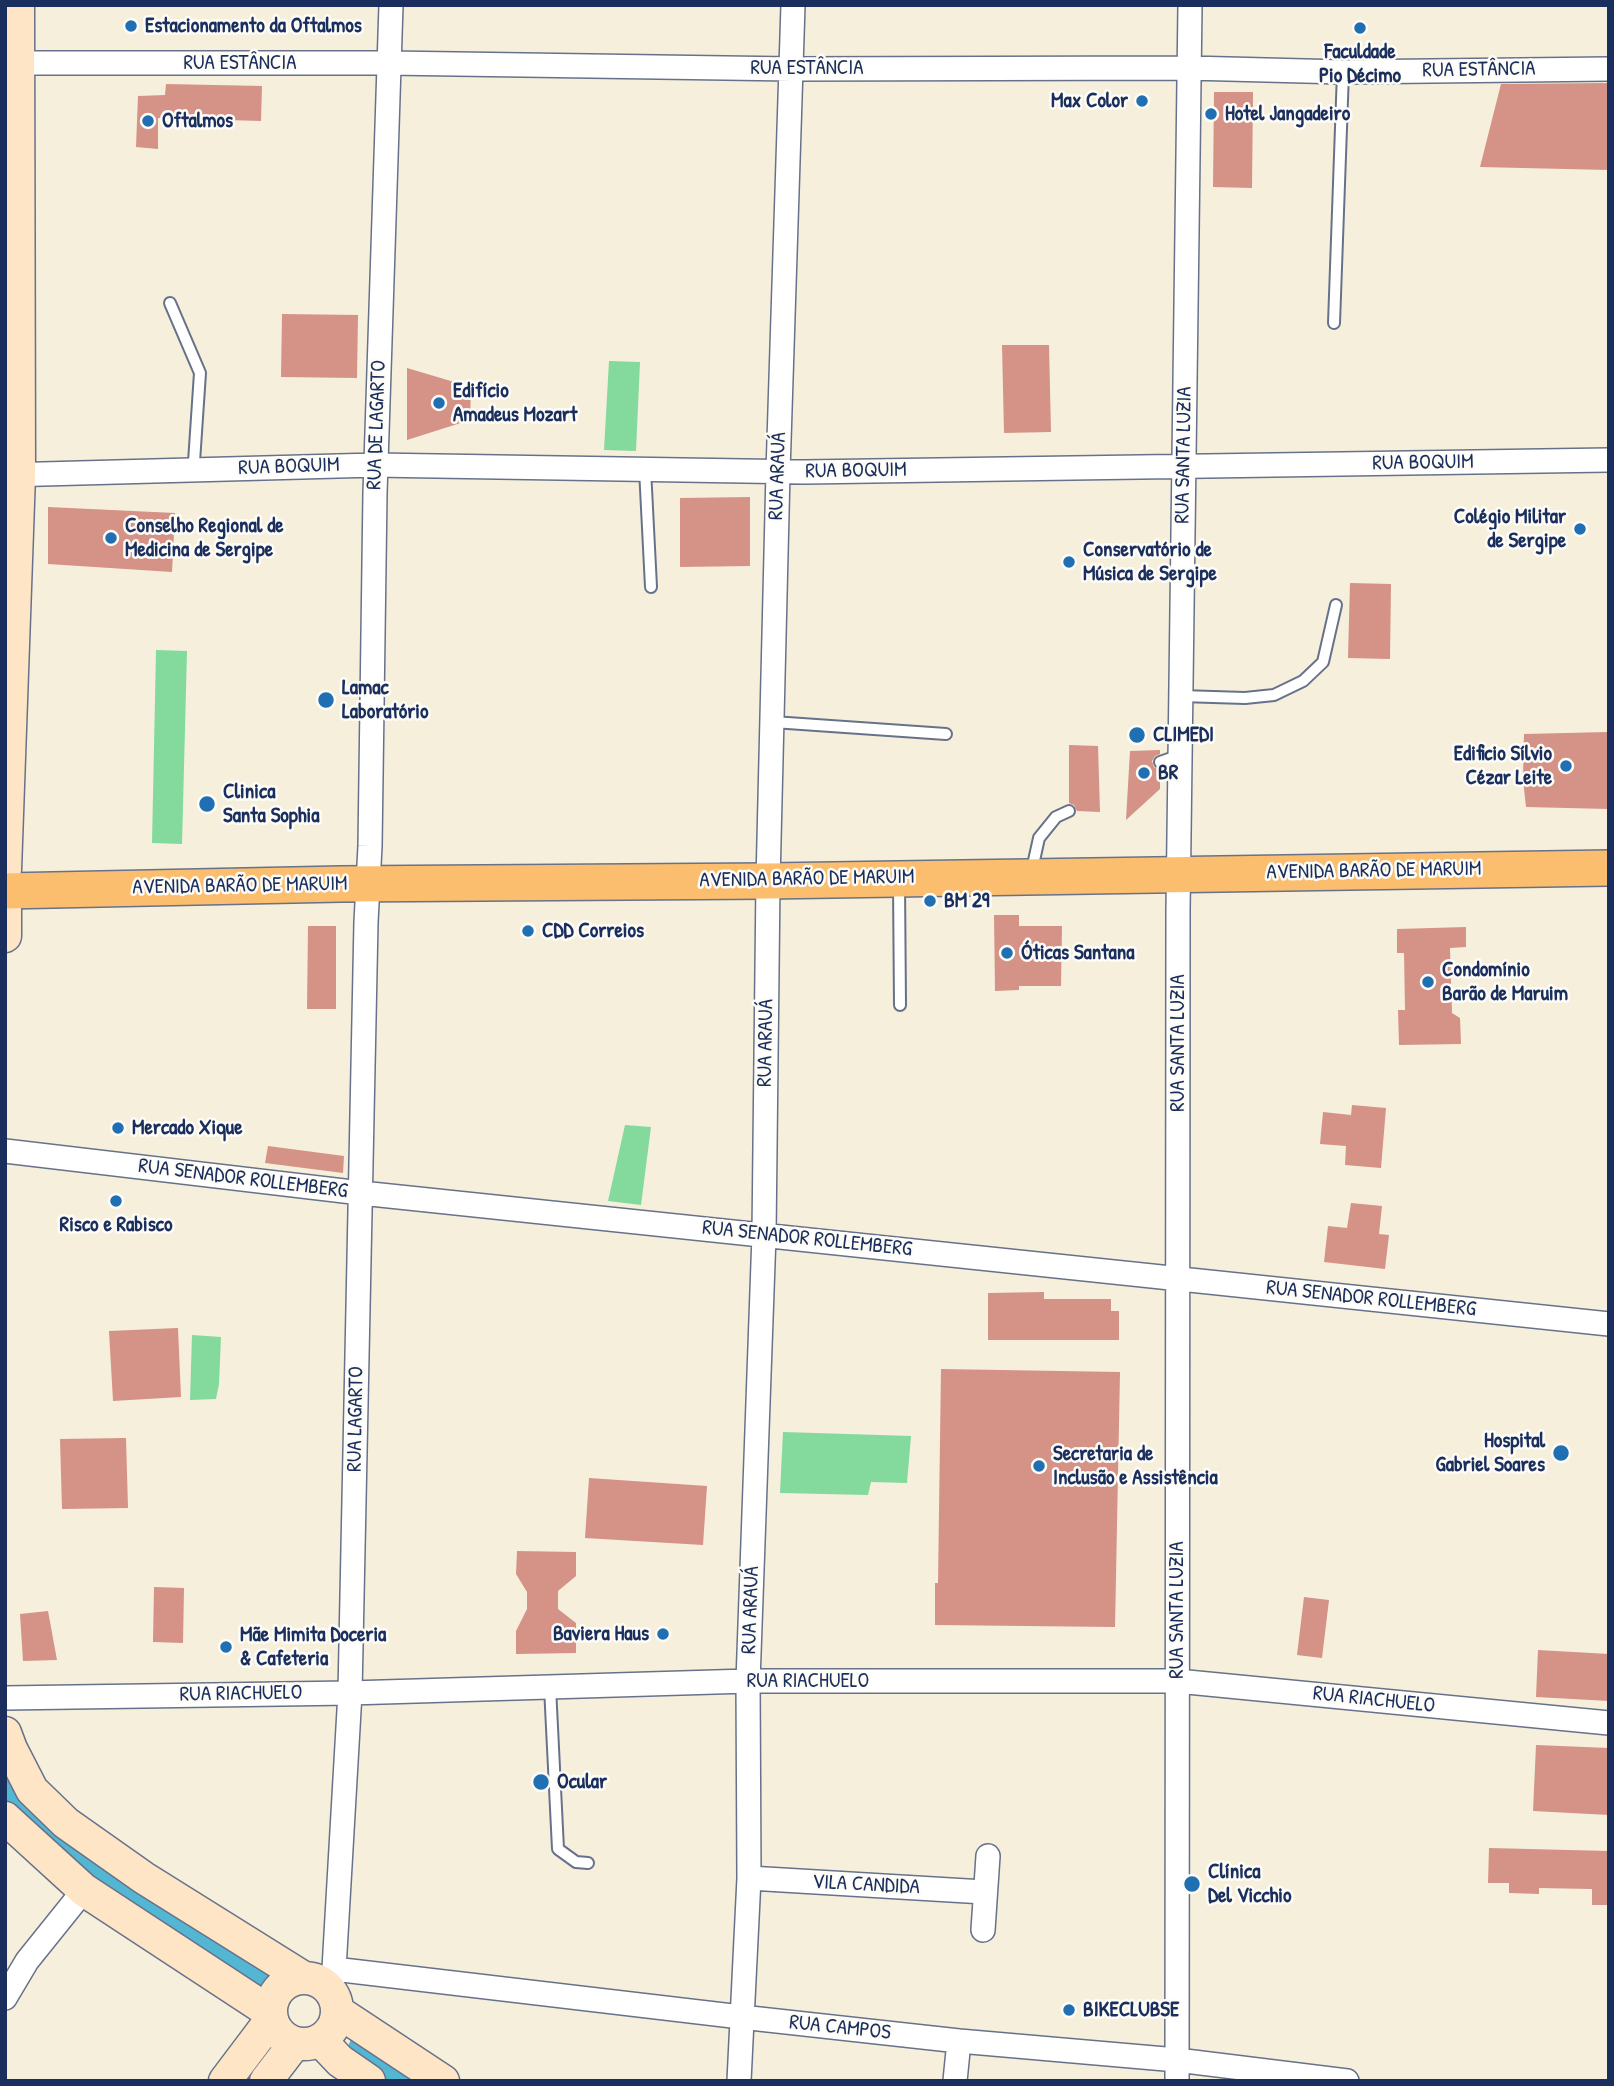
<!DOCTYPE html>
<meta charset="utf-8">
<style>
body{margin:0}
#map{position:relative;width:1614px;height:2086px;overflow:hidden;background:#f5efdc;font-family:"Patrick Hand",sans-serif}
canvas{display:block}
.frame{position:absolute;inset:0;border:7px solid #1b2f5e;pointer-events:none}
</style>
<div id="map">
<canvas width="1614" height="2086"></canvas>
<div class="frame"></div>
</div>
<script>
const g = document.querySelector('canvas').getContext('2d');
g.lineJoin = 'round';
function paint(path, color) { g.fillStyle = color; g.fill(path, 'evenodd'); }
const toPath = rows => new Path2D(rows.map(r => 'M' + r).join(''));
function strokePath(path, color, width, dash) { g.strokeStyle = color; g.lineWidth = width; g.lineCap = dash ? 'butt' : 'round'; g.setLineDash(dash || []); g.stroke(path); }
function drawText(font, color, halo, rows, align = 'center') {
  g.font = font + ' "Patrick Hand",sans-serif'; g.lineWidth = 5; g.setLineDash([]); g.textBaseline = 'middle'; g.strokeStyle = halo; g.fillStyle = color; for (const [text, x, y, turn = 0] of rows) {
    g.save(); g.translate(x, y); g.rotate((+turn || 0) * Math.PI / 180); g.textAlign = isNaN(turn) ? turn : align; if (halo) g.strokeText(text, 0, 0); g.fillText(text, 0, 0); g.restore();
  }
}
paint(toPath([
 [609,361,640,362,636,451,604,450],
 [156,650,187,651,182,844,152,843],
 [625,1125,651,1127,641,1205,608,1201],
 [192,1335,221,1337,219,1384,216,1399,190,1400],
 [783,1432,911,1436,907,1483,871,1482,868,1495,780,1493]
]), '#84d99d');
strokePath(toPath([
 [5,1790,28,1815,102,1879,259,1980],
 [360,2047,407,2081]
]), '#53b6d2', 23);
paint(toPath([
 [1609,83,1609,170,1480,167,1501,84],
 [166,84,262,86,261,121,158,118,158,149,136,147,138,96,165,95],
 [1214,92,1253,92,1252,188,1213,187],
 [282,314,358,315,357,378,281,377],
 [1002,345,1049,345,1051,432,1004,433],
 [407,368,471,387,470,420,407,440],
 [750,497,750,566,680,567,680,498],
 [48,507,175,513,172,572,48,564],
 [1350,583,1391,584,1390,659,1348,658],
 [1608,732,1609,809,1526,807,1523,780,1524,734],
 [1069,745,1098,746,1100,812,1077,811,1074,805,1069,803],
 [1160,750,1160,754,1155,756,1152,761,1154,767,1160,770,1160,789,1126,820,1130,751],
 [994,915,1019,915,1019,926,1062,926,1061,986,1019,986,1019,990,995,991],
 [308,926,336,926,336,1009,307,1009],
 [1466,927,1466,947,1450,948,1452,1013,1460,1018,1461,1044,1399,1045,1398,1010,1405,1010,1404,953,1397,953,1397,929],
 [1352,1105,1386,1108,1381,1168,1345,1165,1346,1146,1320,1144,1323,1112,1351,1115],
 [268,1146,344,1156,343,1173,265,1163],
 [1351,1203,1382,1206,1379,1234,1389,1235,1385,1269,1324,1262,1328,1226,1347,1228],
 [1044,1292,1044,1299,1111,1299,1111,1311,1119,1311,1119,1340,988,1340,988,1293],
 [178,1328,181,1397,113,1401,109,1331],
 [941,1369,1120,1372,1115,1627,935,1625,935,1583,938,1583],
 [126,1438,128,1508,62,1509,60,1439],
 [589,1478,707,1486,703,1545,585,1538],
 [517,1551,576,1552,576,1576,558,1591,558,1609,576,1623,576,1653,516,1654,516,1631,527,1609,527,1592,516,1574],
 [154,1587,184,1588,183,1643,153,1642],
 [1304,1597,1329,1600,1322,1658,1297,1655],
 [48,1611,57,1660,23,1661,20,1614],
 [1538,1650,1609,1654,1609,1701,1536,1697],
 [1536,1745,1609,1748,1609,1815,1533,1811],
 [1489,1848,1609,1851,1609,1905,1592,1905,1592,1889,1539,1888,1539,1894,1509,1893,1509,1883,1488,1883]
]), '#d59286');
const lane = toPath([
 [170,303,200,373,194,462,196,470],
 [1334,323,1343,72],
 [645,469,651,587],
 [1181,696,1245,698,1274,695,1303,681,1323,662,1336,605],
 [773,722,946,734],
 [1160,762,1180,755],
 [1031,874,1039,838,1056,817,1069,811],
 [899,884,900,1005],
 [550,1687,558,1849,576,1862,588,1863]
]);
const street = toPath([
 [6,63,389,63,792,69,1189,68,1343,72,1609,69],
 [6,475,375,465,805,472,1609,460],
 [5,1151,361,1193,1609,1324],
 [5,1698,350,1693,748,1681,1177,1681,1609,1723],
 [749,1878,984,1892],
 [983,1930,988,1856],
 [334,1969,741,2017,959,2041,1177,2060,1347,2081],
 [330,1991,334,1969,350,1693,366,922,370,846,375,493,391,5],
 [5,1998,27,1961,84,1890],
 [739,2081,749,1878,748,1681,764,1235,768,881,778,472,793,5],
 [955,2081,959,2041],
 [1177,2081,1178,910,1190,5]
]);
const secondary = toPath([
 [5,870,19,475,18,5],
 [5,889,5,936],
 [5,1733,11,1749,32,1790,66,1823,144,1878,304,1978],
 [5,1818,84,1890,270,2012],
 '271 2011a33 33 0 1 1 66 0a33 33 0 1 1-66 0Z',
 [337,2011,443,2081],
 [320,2040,340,2061,369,2081],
 [225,2081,271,2020],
 [266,2081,295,2043]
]);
const primary = toPath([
 [5,891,341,884,768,881,1609,868]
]);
strokePath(lane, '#67728a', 14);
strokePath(street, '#67728a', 26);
strokePath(secondary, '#67728a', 35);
strokePath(primary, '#67728a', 38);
strokePath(lane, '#fff', 10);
strokePath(street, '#fff', 23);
strokePath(secondary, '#fde5c5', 32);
strokePath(primary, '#fbbe6e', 35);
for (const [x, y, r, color] of [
 [131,26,7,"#1f6fb2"],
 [1360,28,7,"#1f6fb2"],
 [1142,101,7,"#1f6fb2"],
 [1211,114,7,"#1f6fb2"],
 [148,121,7,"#1f6fb2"],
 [439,403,7,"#1f6fb2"],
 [1580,529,7,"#1f6fb2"],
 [111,538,7,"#1f6fb2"],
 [1069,562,7,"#1f6fb2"],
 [326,700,9,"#1f6fb2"],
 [1137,735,9,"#1f6fb2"],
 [1566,766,7,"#1f6fb2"],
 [1144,773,7,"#1f6fb2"],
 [207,804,9,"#1f6fb2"],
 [930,901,7,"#1f6fb2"],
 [528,931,7,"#1f6fb2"],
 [1007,953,7,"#1f6fb2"],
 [1428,982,7,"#1f6fb2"],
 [118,1128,7,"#1f6fb2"],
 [116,1201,7,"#1f6fb2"],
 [1561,1453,9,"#1f6fb2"],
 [1039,1466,7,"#1f6fb2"],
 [663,1634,7,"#1f6fb2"],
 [226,1647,7,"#1f6fb2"],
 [541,1782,9,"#1f6fb2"],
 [1192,1884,9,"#1f6fb2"],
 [1069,2010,7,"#1f6fb2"]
]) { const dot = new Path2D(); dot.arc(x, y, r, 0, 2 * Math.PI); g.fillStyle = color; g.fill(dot); strokePath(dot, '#fdfcf7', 2.5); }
drawText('bold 21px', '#1b2f5e', '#fdfcf7', [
 ["Estacionamento da Oftalmos",145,26],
 ["Faculdade",1360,52,"center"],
 ["Pio Décimo",1360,76,"center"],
 ["Max Color",1128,101,"right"],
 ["Hotel Jangadeiro",1225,114],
 ["Oftalmos",162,121],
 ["Edifício",453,391],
 ["Amadeus Mozart",453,415],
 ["Colégio Militar",1566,517,"right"],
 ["de Sergipe",1566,541,"right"],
 ["Conselho Regional de",125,526],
 ["Medicina de Sergipe",125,550],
 ["Conservatório de",1083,550],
 ["Música de Sergipe",1083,574],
 ["Lamac",342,688],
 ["Laboratório",342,712],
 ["CLIMEDI",1153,735],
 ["Edificio Sílvio",1552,754,"right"],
 ["Cézar Leite",1552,778,"right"],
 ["BR",1158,773],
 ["Clinica",223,792],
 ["Santa Sophia",223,816],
 ["BM 29",944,901],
 ["CDD Correios",542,931],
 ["Óticas Santana",1021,953],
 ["Condomínio",1442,970],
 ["Barão de Maruim",1442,994],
 ["Mercado Xique",132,1128],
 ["Risco e Rabisco",116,1225,"center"],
 ["Hospital",1545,1441,"right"],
 ["Gabriel Soares",1545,1465,"right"],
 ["Secretaria de",1053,1454],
 ["Inclusão e Assistência",1053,1478],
 ["Baviera Haus",649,1634,"right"],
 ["Mãe Mimita Doceria",240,1635],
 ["& Cafeteria",240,1659],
 ["Ocular",557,1782],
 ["Clínica",1208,1872],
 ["Del Vicchio",1208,1896],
 ["BIKECLUBSE",1083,2010]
], 'left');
drawText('21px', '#1b2f5e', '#fdfcf7', [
 ["RUA ESTÂNCIA",240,63],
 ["RUA ESTÂNCIA",807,68],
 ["RUA ESTÂNCIA",1479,70,-1],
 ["RUA DE LAGARTO",377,425,-88],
 ["RUA SANTA LUZIA",1184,455,-89],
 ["RUA BOQUIM",1423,463,-1],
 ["RUA BOQUIM",289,467,-2],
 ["RUA BOQUIM",856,471,-1],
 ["RUA ARAUÁ",778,476,-88],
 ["AVENIDA BARÃO DE MARUIM",1374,871,-1],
 ["AVENIDA BARÃO DE MARUIM",807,879,-1],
 ["AVENIDA BARÃO DE MARUIM",240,886,-1],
 ["RUA ARAUÁ",766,1043,-89],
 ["RUA SANTA LUZIA",1178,1043,-90],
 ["RUA SENADOR ROLLEMBERG",243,1179,7],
 ["RUA SENADOR ROLLEMBERG",807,1239,6],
 ["RUA SENADOR ROLLEMBERG",1371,1299,6],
 ["RUA LAGARTO",356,1419,-89],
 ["RUA ARAUÁ",751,1610,-88],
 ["RUA SANTA LUZIA",1177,1610,-90],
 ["RUA RIACHUELO",808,1681],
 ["RUA RIACHUELO",241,1694,-1],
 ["RUA RIACHUELO",1374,1700,6],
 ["VILA CANDIDA",866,1885,3],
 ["RUA CAMPOS",840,2028,6]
]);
</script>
